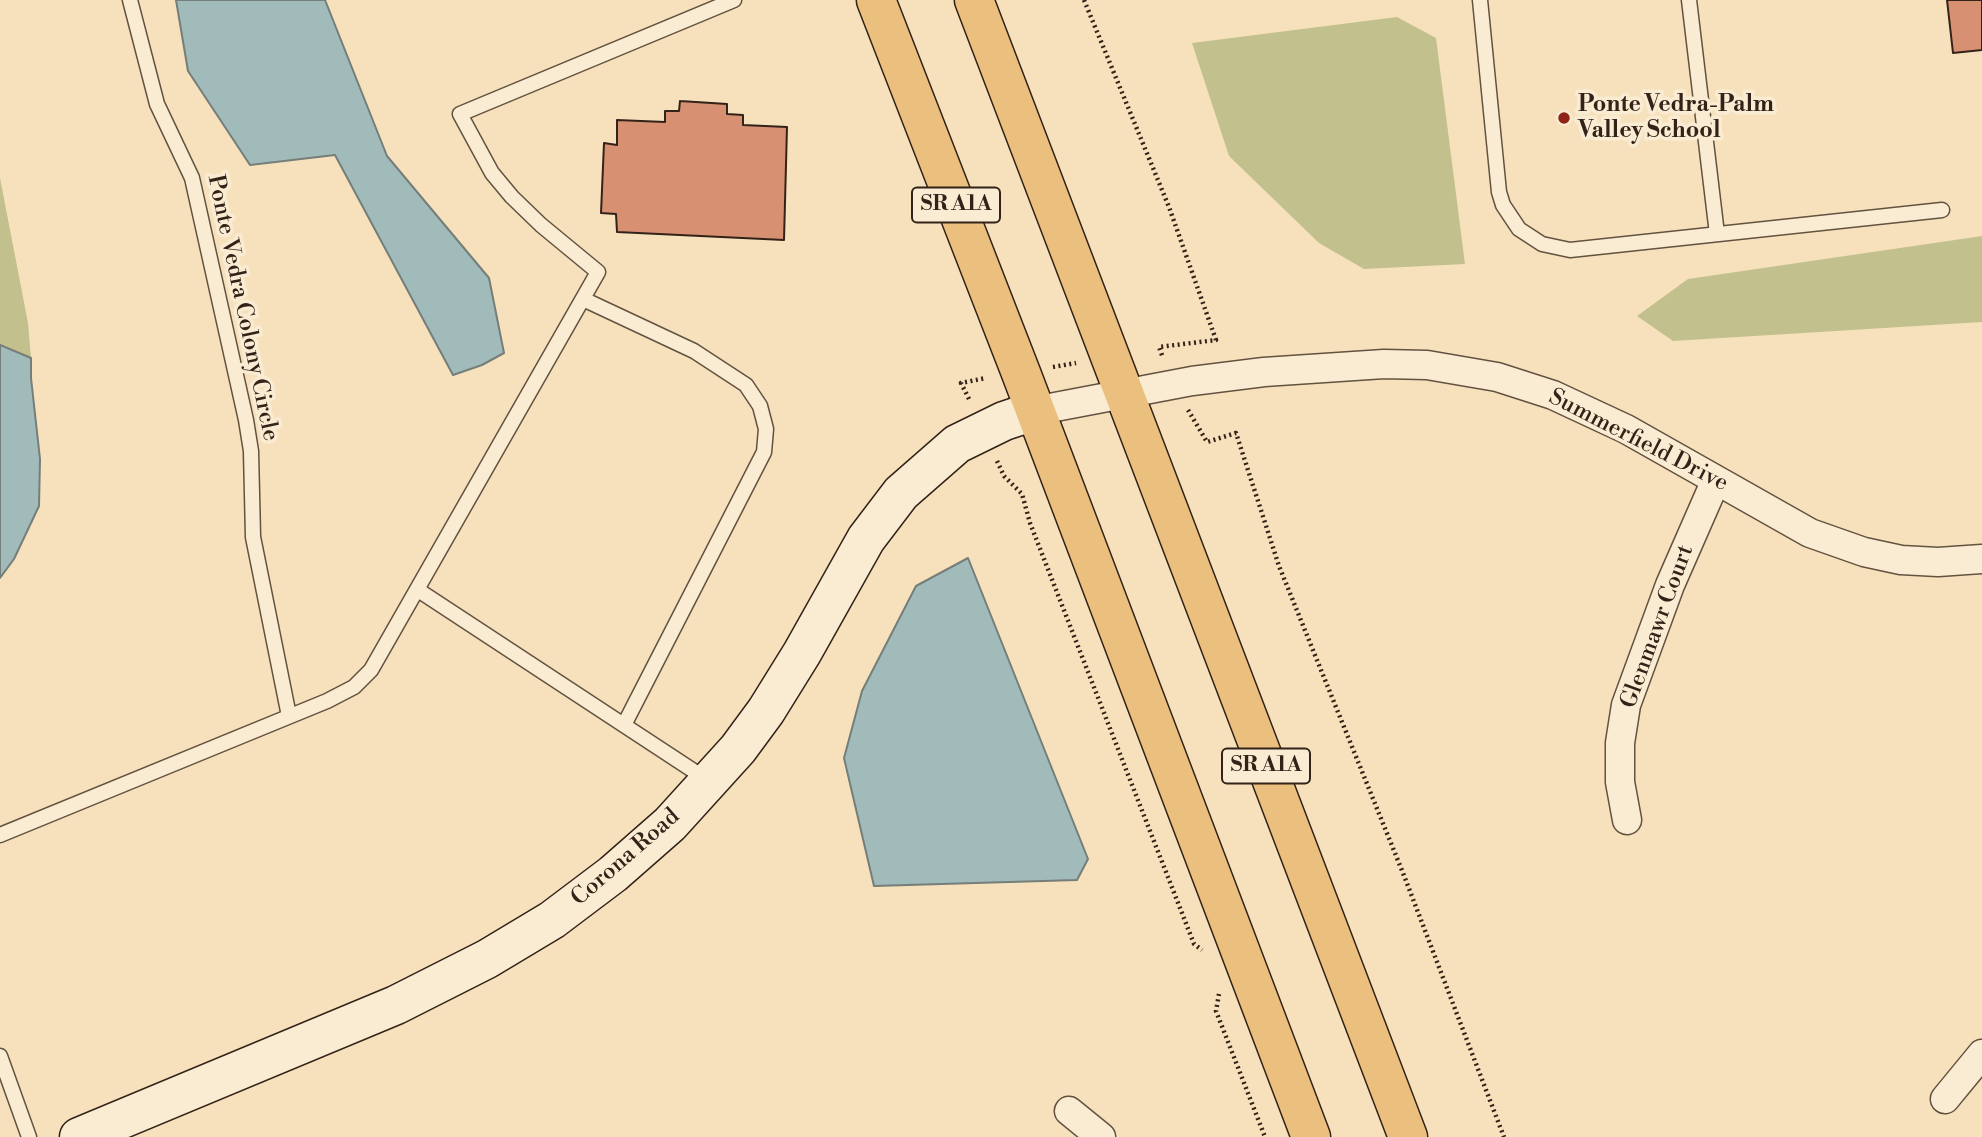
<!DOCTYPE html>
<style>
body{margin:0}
canvas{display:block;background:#f6e1bc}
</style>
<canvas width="1982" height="1137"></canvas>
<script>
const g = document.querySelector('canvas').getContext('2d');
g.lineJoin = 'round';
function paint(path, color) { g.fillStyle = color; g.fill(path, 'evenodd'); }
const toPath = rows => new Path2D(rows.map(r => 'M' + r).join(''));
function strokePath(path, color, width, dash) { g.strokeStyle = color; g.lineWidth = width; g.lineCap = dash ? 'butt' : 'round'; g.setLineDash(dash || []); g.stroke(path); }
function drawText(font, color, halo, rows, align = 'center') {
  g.font = font + ' "Libre Bodoni",serif'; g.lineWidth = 7; g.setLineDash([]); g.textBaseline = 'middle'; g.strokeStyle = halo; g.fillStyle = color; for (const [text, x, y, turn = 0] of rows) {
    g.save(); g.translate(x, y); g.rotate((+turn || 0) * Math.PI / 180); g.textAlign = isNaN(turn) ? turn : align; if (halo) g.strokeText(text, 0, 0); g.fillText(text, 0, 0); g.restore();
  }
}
paint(toPath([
 [1397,17,1436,38,1465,264,1364,269,1319,243,1229,156,1192,43],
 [0,178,28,323,31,358,0,345],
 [1982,236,1982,322,1673,341,1637,316,1688,279]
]), '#c2c18d');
const water = toPath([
 [176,0,325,0,387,156,489,278,504,353,482,365,453,375,335,155,250,165,188,71,176,0],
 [0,345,31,358,31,378,40,459,39,506,14,559,0,578,0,345],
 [968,558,1088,859,1077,880,874,886,844,758,862,691,916,586,968,558]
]);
paint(water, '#a1bbbb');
strokePath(water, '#757e79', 2);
const building = toPath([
 [1947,0,1982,0,1982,50,1953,53,1947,0],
 [680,101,727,104,727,114,743,115,743,125,787,127,784,240,617,232,616,214,601,213,604,143,617,145,617,120,665,122,665,111,679,111,680,101]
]);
paint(building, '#d79071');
strokePath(building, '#332217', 2);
const lane = toPath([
 [130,0,157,104,192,178,246,420,251,451,253,537,289,716],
 [1480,0,1499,192,1503,205,1519,229,1542,244,1570,250,1942,210],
 [1689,0,1717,234],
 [583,299,694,351,746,385,760,406,766,429,764,452,624,725],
 [418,590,709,781],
 [0,835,327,701,354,687,371,670,598,272,541,225,512,197,492,173,460,114,734,0],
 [0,1056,29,1137]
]);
const street = toPath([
 [1034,411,1192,381,1264,372,1384,364,1427,365,1497,377,1553,395,1626,429,1810,533,1864,552,1901,560,1938,562,1982,559],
 [1627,820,1620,782,1620,743,1626,705,1670,585,1716,480],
 [1945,1099,1982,1054],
 [1069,1111,1101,1137]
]);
const secondary = toPath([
 [79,1137,396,1005,487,959,552,920,613,874,670,824,738,749,766,711,802,653,866,539,901,493,957,444,1004,421,1034,411]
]);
const primary = toPath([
 [876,0,1021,373,1311,1137],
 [974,0,1408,1137]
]);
strokePath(lane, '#645240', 17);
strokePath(street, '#645240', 31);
strokePath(secondary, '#332217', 41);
strokePath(primary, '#332217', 41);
strokePath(toPath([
 [1084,0,1169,207,1216,340,1159,347,1163,358],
 [1053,367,1076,363],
 [969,399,961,383,986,378],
 [1188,410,1207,442,1236,433,1279,566,1403,873,1504,1137],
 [997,461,1004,476,1022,494,1030,523,1194,944,1202,950],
 [1219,994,1216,1011,1265,1137]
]), '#332217', 4.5, [2, 3.5]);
strokePath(lane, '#f9ecd3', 14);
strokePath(street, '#f9ecd3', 28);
strokePath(secondary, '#f9ecd3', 38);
strokePath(primary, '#ebc07e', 38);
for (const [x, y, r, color] of [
 [1564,118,7,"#8f2418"]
]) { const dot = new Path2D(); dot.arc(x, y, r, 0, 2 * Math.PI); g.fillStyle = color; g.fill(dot); strokePath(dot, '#f9ecd3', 2.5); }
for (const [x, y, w] of [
 [956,205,88],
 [1266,766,88]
]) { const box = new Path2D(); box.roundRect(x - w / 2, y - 17.5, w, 35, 5); g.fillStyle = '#f9ecd3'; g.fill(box); strokePath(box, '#332217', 2); }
drawText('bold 21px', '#332217', null, [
 ["SR A1A",956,205],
 ["SR A1A",1266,766]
]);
drawText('bold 23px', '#332217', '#f9ecd3', [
 ["Ponte Vedra-Palm",1578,105],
 ["Valley School",1578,131]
], 'left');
drawText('23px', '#332217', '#f9ecd3', [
 ["Ponte Vedra Colony Circle",242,308,78],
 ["Summerfield Drive",1638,441,27],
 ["Glenmawr Court",1658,627,-70],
 ["Corona Road",626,858,-41]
]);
</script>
